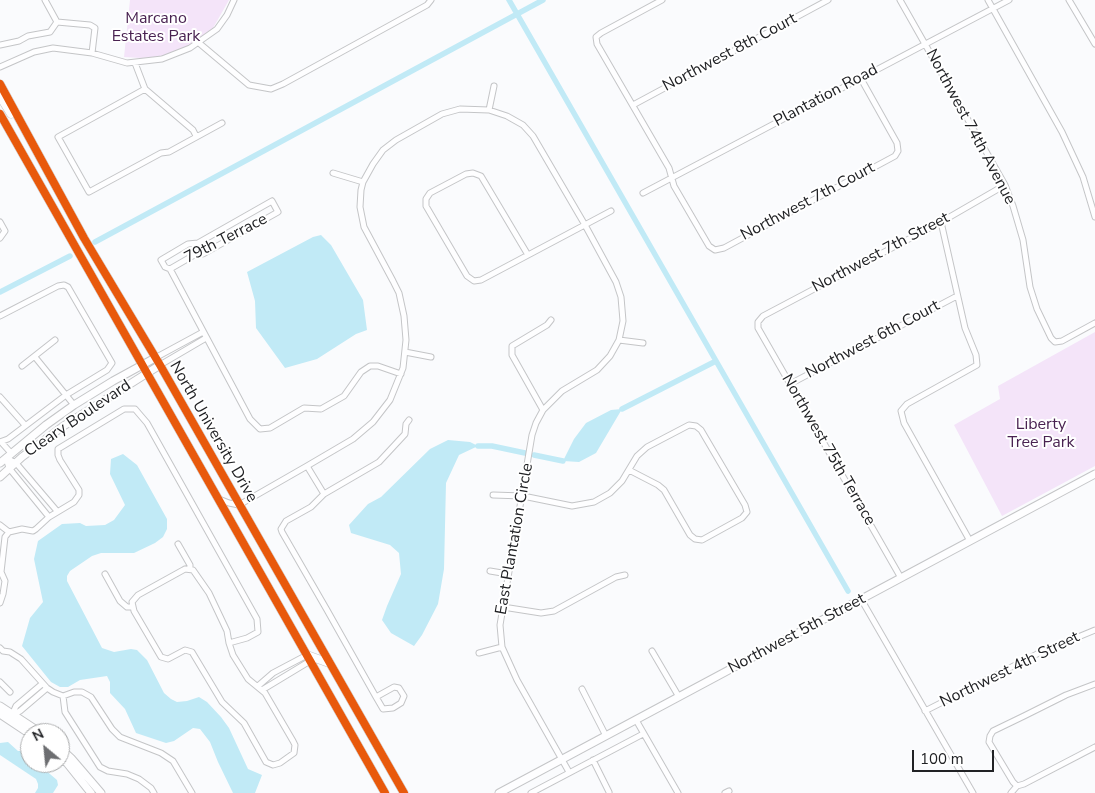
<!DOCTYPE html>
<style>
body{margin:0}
#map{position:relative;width:1095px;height:793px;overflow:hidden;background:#fafbfd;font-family:"Nunito Sans",sans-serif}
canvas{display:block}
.north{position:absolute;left:20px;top:723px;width:50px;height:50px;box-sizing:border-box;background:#fff;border:1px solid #a6a7a8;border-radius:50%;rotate:332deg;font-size:14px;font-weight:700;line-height:20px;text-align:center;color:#212225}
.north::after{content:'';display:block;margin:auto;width:18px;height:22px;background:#6d6e71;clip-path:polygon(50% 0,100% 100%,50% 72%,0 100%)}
.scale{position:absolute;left:912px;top:750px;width:82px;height:22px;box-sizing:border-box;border:2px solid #212225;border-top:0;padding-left:6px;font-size:15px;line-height:18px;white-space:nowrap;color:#212225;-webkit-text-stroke:4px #fff;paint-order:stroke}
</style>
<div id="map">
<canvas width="1095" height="793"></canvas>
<div class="north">N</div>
<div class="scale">100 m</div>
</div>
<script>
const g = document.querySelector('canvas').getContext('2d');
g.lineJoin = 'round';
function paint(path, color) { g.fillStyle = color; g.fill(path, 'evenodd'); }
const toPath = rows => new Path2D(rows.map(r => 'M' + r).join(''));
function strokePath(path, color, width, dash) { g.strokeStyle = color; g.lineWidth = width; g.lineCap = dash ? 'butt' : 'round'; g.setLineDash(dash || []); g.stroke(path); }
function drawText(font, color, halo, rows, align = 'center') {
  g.font = font + ' "Nunito Sans",sans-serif'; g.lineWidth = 4; g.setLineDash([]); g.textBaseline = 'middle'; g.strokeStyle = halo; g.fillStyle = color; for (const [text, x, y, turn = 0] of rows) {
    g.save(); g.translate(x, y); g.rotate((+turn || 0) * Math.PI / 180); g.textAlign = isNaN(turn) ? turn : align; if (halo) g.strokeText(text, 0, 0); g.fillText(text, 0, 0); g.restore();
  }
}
paint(toPath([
 [130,0,229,0,213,28,193,45,162,57,141,58,124,57],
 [1095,332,1095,466,1002,516,954,425,1000,399,998,386]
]), '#f4e4f9');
paint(toPath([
 [321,235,331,245,363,300,367,330,356,334,317,359,285,368,256,328,255,301,247,272,313,237],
 [622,409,596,453,579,462,563,461,574,439,586,423,611,410],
 [448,440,470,442,478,446,459,455,446,483,444,569,438,604,422,635,414,646,391,633,382,620,387,606,401,574,399,553,390,545,351,533,349,525,368,504,381,497,430,449],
 [123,454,137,465,167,519,167,529,163,537,155,543,134,553,101,553,92,556,70,571,67,576,67,581,102,648,114,652,131,649,137,650,147,660,164,693,171,699,177,702,187,701,199,697,207,702,221,717,229,728,248,769,262,775,255,793,233,793,218,762,210,742,200,729,193,728,174,741,166,743,136,733,125,709,110,693,110,682,107,676,80,680,68,687,60,687,51,682,22,646,30,618,43,602,34,559,38,541,62,524,80,523,86,526,105,525,114,520,125,505,110,474,111,459],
 [8,742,18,751,24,751,30,757,30,763,37,763,57,780,58,785,53,793,35,793,38,788,38,784,36,779,0,755,0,743]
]), '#c1eaf6');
strokePath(toPath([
 [509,0,848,591],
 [95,242,543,0],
 [0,292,70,256],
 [622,409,716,361],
 [478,446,492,446,525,453],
 [534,455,563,461]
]), '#c1eaf6', 5.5);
const street = toPath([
 [45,0,57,22],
 [662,0,601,33,596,37,597,44,669,168,674,186,709,246,715,250,724,248,895,156,898,151,897,143,860,77],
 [900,0,1005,185,1013,206,1023,240,1030,287,1037,309,1051,338,1055,342,1062,341,1095,323],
 [988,0,1062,132,1083,177,1095,217],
 [1069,0,1095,44],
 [57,22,90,25,95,28,92,53],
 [199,43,249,85,271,89,283,84,427,5,431,0],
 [0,45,19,41,28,36,50,32,57,22],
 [135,63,145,89,193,130,196,136],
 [0,67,34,52,53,48,92,53,127,63,162,59,190,48,217,29,227,15,234,0],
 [145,89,58,137,89,192,161,153,169,152,222,123],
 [633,105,828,0],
 [489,110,494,86],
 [333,173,363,182],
 [643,193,1009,0],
 [272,201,278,212,203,254,196,254,170,269,165,267,161,260,188,244,198,243,272,201],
 [0,222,5,231,0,238],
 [941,222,965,328,976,355,977,365,907,404,901,411,904,423,970,541],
 [528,255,481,176,473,173,466,174,430,193,426,199,426,206,467,276,474,281,481,280,611,211],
 [170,269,250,419,260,429,270,428,304,408,321,409,344,396,361,372,370,366,378,366,401,374],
 [0,316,58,286,64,285,68,287,112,363,107,370,66,395,8,439,0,442],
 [405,352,431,357],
 [35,357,74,405],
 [155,358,203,332],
 [160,365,206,338],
 [22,366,55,340],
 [790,384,957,296],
 [0,397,25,425],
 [543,410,512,355,512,346,547,325,551,320],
 [1,442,11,453],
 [6,458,16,463,57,511],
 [6,458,9,468,49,517],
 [307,466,324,494],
 [493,495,523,496,572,506,594,502,610,493,622,481,637,456,647,447,689,425,696,426,701,430,745,505,747,512,742,518,702,540,695,539,690,535,664,490,658,485,629,470],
 [219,499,229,503,239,505,307,466,353,439,373,422,390,400,403,368,406,340,404,316,399,293,393,281,364,227,360,207,361,190,363,182,373,164,383,150,396,140,442,114,460,109,489,110,507,116,523,125,533,136,585,225,616,282,621,297,623,321,619,340,643,343],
 [0,525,9,532],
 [178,544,190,565,190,569],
 [185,569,193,570,209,593,227,631,229,643,233,655,248,679,265,693,293,741,295,745,294,753,280,763,273,765,266,762,244,723,222,702,192,652,185,650,168,659,161,657,134,611,132,602,138,595,185,569],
 [490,571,508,574],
 [105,574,120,601,127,607,132,607],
 [901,578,758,328,758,322,763,316,941,222,1005,185],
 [861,599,973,793],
 [0,603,3,594,5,581,1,572,5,537,9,532,22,529,33,531,36,529,49,517,74,502,79,495,79,490,60,460,58,455,58,449,124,409,135,409,147,423,257,619,258,632,247,638,229,643],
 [503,607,541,613,554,611,616,577,625,575],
 [0,648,3,651,10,652,21,659,47,688,53,692,63,696,74,692,82,692,91,697,112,729,120,737,161,753,173,761,192,793],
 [652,651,679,697],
 [479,653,502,647],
 [0,682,10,692],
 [258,686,273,673,307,655],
 [582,689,606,736],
 [262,690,310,661],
 [63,696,65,712,100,767,108,771,127,774,139,779,151,788,154,793],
 [376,697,394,687,399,688,404,696,401,703,393,708,383,709,376,697,327,610,282,532,281,529,286,521,311,507,324,494,379,462,405,434,406,424,409,420],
 [925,711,1037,654,1095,630],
 [13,715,20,711,47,688],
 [11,717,16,706,42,684],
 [636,720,678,793],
 [593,760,609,792],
 [569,772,517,680,502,647,500,625,532,435,536,423,543,410,562,391,597,370,610,356,619,340],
 [1017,786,1013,782,989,742,990,736,993,731,1024,716,1066,695,1095,684],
 [1017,786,1024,784,1095,747],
 [531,793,643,734],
 [725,793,729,791],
 [1011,793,1017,786]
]);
const secondary = toPath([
 [0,463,46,425,74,405,113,381,155,358],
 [0,477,22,457,62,427,160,365],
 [0,706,41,733],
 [0,714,30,734],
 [60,748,71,758,101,793],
 [60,758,67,763,91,793],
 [499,793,1095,474]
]);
const primary = toPath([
 [0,84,84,238,160,365,404,793],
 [0,96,11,114],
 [0,114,385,793],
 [307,655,329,663]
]);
strokePath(street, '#c4c5c7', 7);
strokePath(secondary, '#c4c5c7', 9);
strokePath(primary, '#c4c5c7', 9);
strokePath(street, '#fefeff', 5);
strokePath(secondary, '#fefeff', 7);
strokePath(primary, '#fefeff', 8);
strokePath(toPath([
 [0,84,84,238,160,365,404,793],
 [0,114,385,793]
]), '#e8590c', 8);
drawText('16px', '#492251', '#fff', [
 ["Marcano",156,19],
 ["Estates Park",156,37],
 ["Liberty",1041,425],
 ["Tree Park",1041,443]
]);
drawText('16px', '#212225', '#fff', [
 ["Northwest 8th Court",730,53,-28],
 ["Plantation Road",826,96,-28],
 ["Northwest 74th Avenue",970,127,62],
 ["Northwest 7th Court",808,202,-28],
 ["79th Terrace",226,239,-27],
 ["Northwest 7th Street",881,253,-28],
 ["Northwest 6th Court",873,340,-28],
 ["Cleary Boulevard",78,419,-34],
 ["North University Drive",213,432,60],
 ["Northwest 75th Terrace",828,450,60],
 ["East Plantation Circle",515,539,-80],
 ["Northwest 5th Street",797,634,-28],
 ["Northwest 4th Street",1010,670,-26]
]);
</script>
